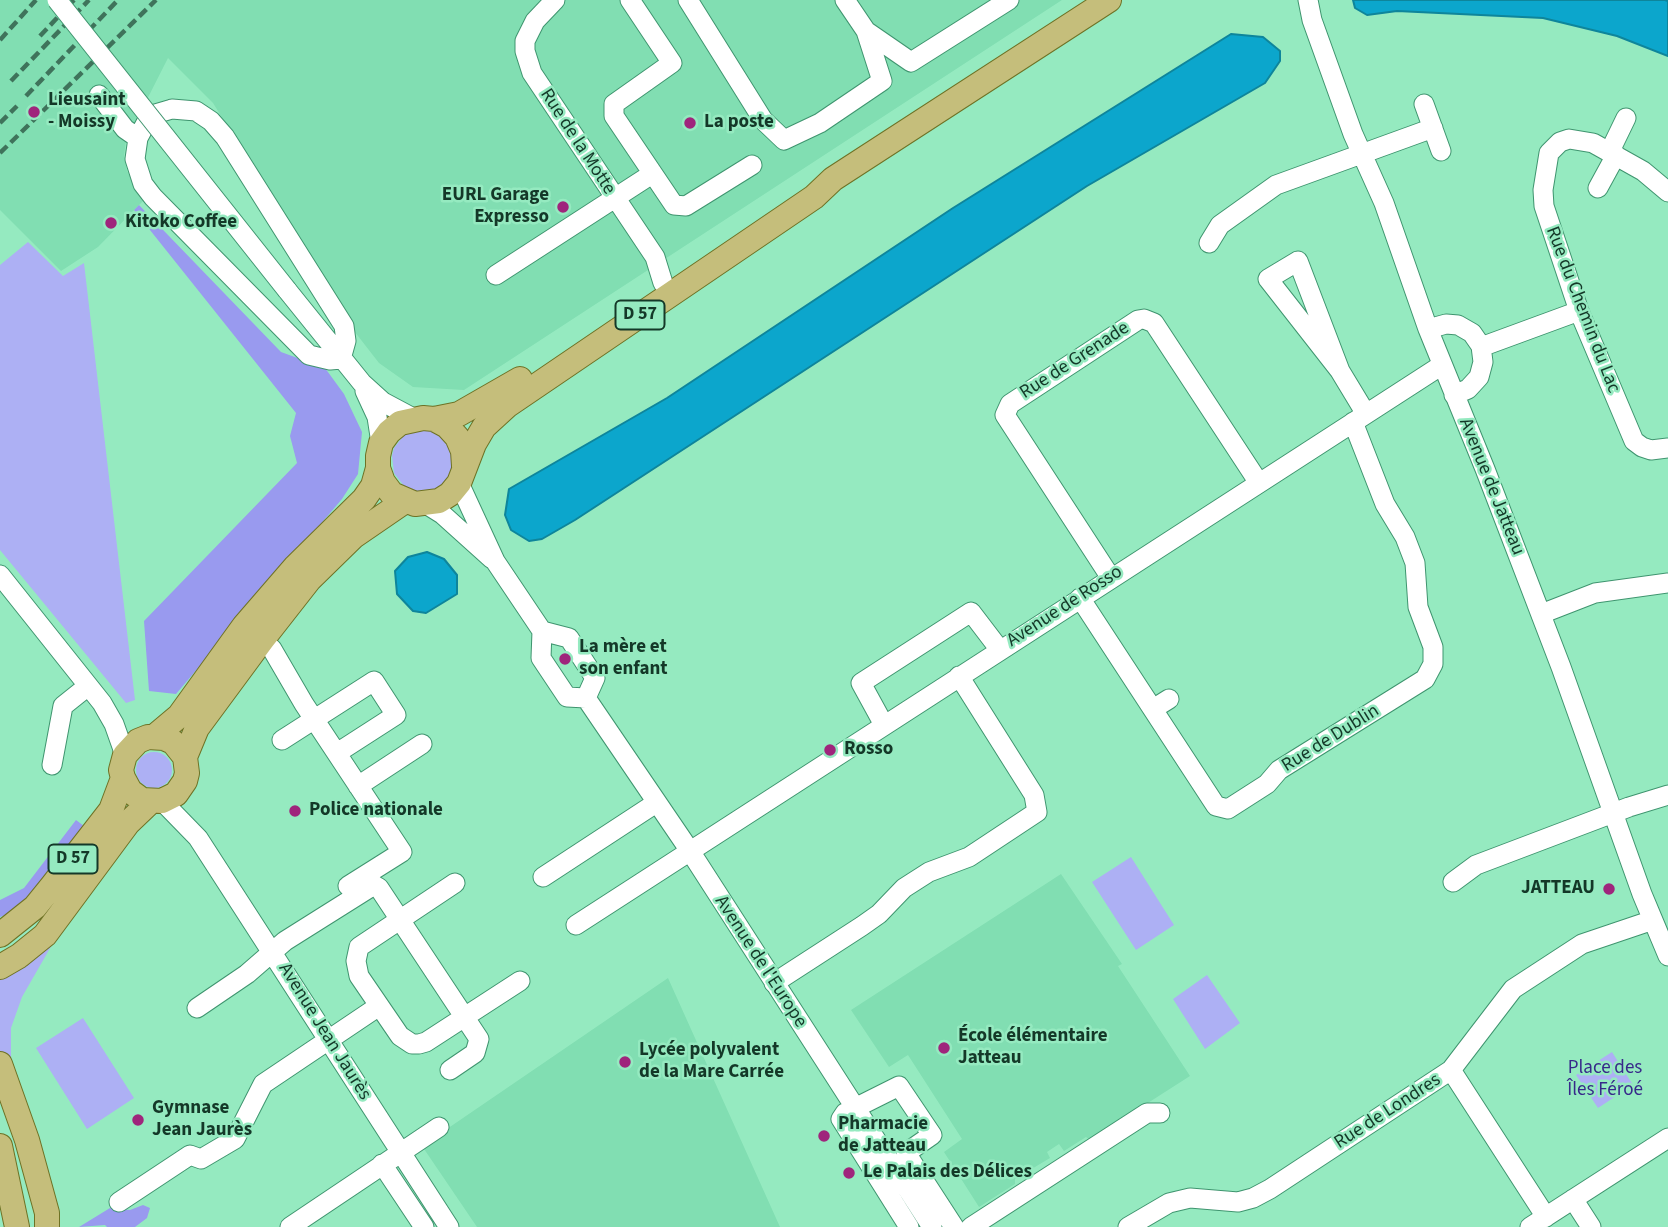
<!DOCTYPE html>
<meta charset="utf-8">
<style>
body{margin:0}
canvas{display:block;background:#95eac0}
</style>
<canvas width="1668" height="1227"></canvas>
<script>
const g = document.querySelector('canvas').getContext('2d');
g.lineJoin = 'round';
function paint(path, color) { g.fillStyle = color; g.fill(path, 'evenodd'); }
const toPath = rows => new Path2D(rows.map(r => 'M' + r).join(''));
function strokePath(path, color, width, dash) { g.strokeStyle = color; g.lineWidth = width; g.lineCap = dash ? 'butt' : 'round'; g.setLineDash(dash || []); g.stroke(path); }
function drawText(font, color, halo, rows, align = 'center') {
  g.font = font + ' "Source Sans 3",sans-serif'; g.lineWidth = 5; g.setLineDash([]); g.textBaseline = 'middle'; g.strokeStyle = halo; g.fillStyle = color; for (const [text, x, y, turn = 0] of rows) {
    g.save(); g.translate(x, y); g.rotate((+turn || 0) * Math.PI / 180); g.textAlign = isNaN(turn) ? turn : align; if (halo) g.strokeText(text, 0, 0); g.fillText(text, 0, 0); g.restore();
  }
}
paint(toPath([
 [0,0,1062,0,464,390,413,387,379,363,351,327,213,103,168,58,126,141,124,156,127,171,144,200,98,247,61,271,0,210],
 [1061,874,1122,964,1118,966,1190,1076,1090,1140,1086,1137,1064,1151,1059,1144,1047,1152,1050,1158,1015,1179,1015,1184,979,1207,944,1152,962,1139,908,1055,889,1067,851,1010],
 [668,978,780,1227,477,1227,422,1146]
]), '#81deb2');
paint(toPath([
 [28,242,63,276,84,263,135,700,126,703,0,550,0,265],
 [420,429,436,432,453,449,453,474,435,491,419,493,404,486,394,473,392,456,394,448,404,435],
 '136 770a18 18 0 1 1 36 0a18 18 0 1 1-36 0Z',
 [1131,857,1174,925,1136,950,1092,882],
 [53,943,22,997,11,1028,11,1057,15,1075,9,1073,0,1051,0,972],
 [1207,975,1240,1023,1205,1049,1173,999],
 [83,1018,134,1098,87,1129,36,1048],
 [1612,1052,1633,1085,1598,1108,1576,1075]
]), '#adb0f4');
paint(toPath([
 [139,205,281,352,325,368,344,394,362,432,358,474,342,499,176,694,149,691,144,621,297,463,290,436,296,413,134,210],
 [76,820,84,826,43,889,13,912,0,917,0,900,24,888],
 [143,1205,150,1208,147,1218,135,1227,107,1227,105,1225,79,1227,110,1208,130,1210]
]), '#999aef');
const water = toPath([
 [1353,0,1665,0,1668,1,1668,56,1617,36,1543,18,1397,11,1367,15,1355,8,1353,0],
 [1231,34,1263,37,1280,51,1280,61,1265,83,1087,186,575,520,542,539,529,541,511,530,505,515,509,489,667,398,953,208,1231,34],
 [427,552,444,559,457,575,457,594,426,613,413,611,397,594,395,571,408,557,427,552]
]);
paint(water, '#0ca6cc');
strokePath(water, '#0e859b', 2);
const minor = toPath([
 [555,0,535,21,525,41,525,51,532,73,655,257,663,283],
 [630,0,672,63,614,104,614,116,674,205,686,206,752,165],
 [688,0,763,120,784,140,820,123,882,81,866,31,845,0],
 [1308,0,1312,20,1353,134,1384,203,1428,329,1485,469,1561,667,1642,894,1668,956],
 [866,31,911,62,1009,0],
 [99,95,125,129,138,138],
 [1424,104,1441,151],
 [172,109,196,111,211,121,225,137,344,326,346,341,341,359,330,360,309,355,153,197,143,184,135,159,138,138,146,123,155,114,172,109],
 [1610,151,1626,118],
 [1598,188,1616,155],
 [1668,192,1643,171,1593,143,1569,139,1560,142,1549,153,1543,190,1544,206,1579,311,1634,441,1642,447,1651,450,1668,448],
 [1209,243,1220,225,1276,185,1433,128],
 [496,275,652,174],
 [287,290,362,383,383,402,413,418],
 [1428,329,1446,324,1458,325,1472,333,1481,346,1483,362,1479,377,1468,389,1454,395],
 [1481,347,1579,311],
 [1340,371,1298,261,1268,279,1340,371,1366,414],
 [365,391,377,417,381,443],
 [459,483,495,561,542,631,541,658,567,697,586,698],
 [426,504,442,514,492,559],
 [0,575,102,703,114,724,125,755],
 [1111,578,1005,415,1010,404,1138,320,1144,319,1154,323,1259,483],
 [1080,598,1216,806,1228,809,1267,784,1279,770,1425,679,1433,664,1433,647,1418,607,1415,563,1405,537,1385,504,1353,422],
 [1541,614,1595,593,1668,583],
 [251,631,272,649,304,704,402,852,348,886],
 [542,631,569,638,595,678,586,698],
 [586,698,690,851,932,1227],
 [1153,709,1169,699],
 [884,725,861,683,971,612,1000,650],
 [282,740,374,681,396,715,337,753],
 [52,765,63,706,88,686],
 [358,786,422,744],
 [162,801,198,838,449,1227],
 [543,877,656,803],
 [1453,882,1476,865,1629,807,1668,795],
 [455,883,359,947,356,961,359,976,400,1036,412,1044,419,1044,426,1042,520,981],
 [576,925,1442,365],
 [774,983,862,926,879,914,904,888,929,872,969,857,1037,812,1034,795,959,676],
 [197,1008,247,974,285,941,374,885,379,888,479,1039,475,1053,450,1070],
 [1451,1070,1546,1217],
 [382,1164,424,1227],
 [1573,1199,1591,1227],
 [119,1202,190,1155,201,1159,235,1139,263,1084,379,1006],
 [290,1227,439,1127],
 [909,1227,841,1119,845,1113,899,1086,932,1135,906,1153,954,1227],
 [971,1227,1147,1113,1160,1113],
 [1128,1227,1169,1203,1190,1198,1238,1202,1253,1198,1270,1189,1451,1070,1513,989,1582,944,1653,920],
 [1530,1227,1668,1138]
]);
const major = toPath([
 [434,419,459,414,520,379],
 [464,466,463,451,457,437,447,426,434,419,423,418,400,423,389,432,381,443,378,456,378,468,383,482,392,494,415,504,439,501,450,494,459,483,474,444,484,427,508,405,814,197,833,179,1109,0],
 [154,737,179,716,244,626,295,567,364,499,373,486,378,468],
 [185,757,173,742,164,738,148,737,138,741,125,755,121,770,123,778,130,791,142,800,162,801,176,794,185,781,187,773,185,757,197,728,262,640,309,580,354,536,405,501],
 [0,935,35,907,52,886,111,810,123,778],
 [0,967,19,956,45,935,128,823,150,802],
 [0,1064,27,1140,47,1213,47,1227],
 [0,1146,17,1227]
]);
strokePath(minor, '#3f956f', 21);
strokePath(major, '#6e7225', 26);
strokePath(minor, '#fff', 19);
strokePath(major, '#c5be7b', 24);
strokePath(toPath([
 [40,36,74,0],
 [0,40,36,0],
 [11,81,89,0],
 [26,96,118,0],
 [0,123,17,106],
 [0,153,156,0]
]), '#3f735b', 4.5, [10, 5]);
const minorBridge = toPath([
 [57,0,287,290]
]);
strokePath(minorBridge, '#3f956f', 21, []);
strokePath(minorBridge, '#fff', 19);
for (const [x, y, r, color] of [
 [34,112,7,"#9f257c"],
 [690,123,7,"#9f257c"],
 [563,207,7,"#9f257c"],
 [111,223,7,"#9f257c"],
 [565,659,7,"#9f257c"],
 [830,750,7,"#9f257c"],
 [295,811,7,"#9f257c"],
 [1609,889,7,"#9f257c"],
 [944,1048,7,"#9f257c"],
 [625,1062,7,"#9f257c"],
 [138,1120,7,"#9f257c"],
 [824,1136,7,"#9f257c"],
 [849,1173,7,"#9f257c"]
]) { const dot = new Path2D(); dot.arc(x, y, r, 0, 2 * Math.PI); g.fillStyle = color; g.fill(dot); strokePath(dot, '#95eac0', 2.5); }
for (const [x, y, w] of [
 [640,315,49],
 [73,859,49]
]) { const box = new Path2D(); box.roundRect(x - w / 2, y - 14.5, w, 29, 5); g.fillStyle = '#95eac0'; g.fill(box); strokePath(box, '#143828', 2); }
drawText('bold 18px', '#143828', null, [
 ["D 57",640,315],
 ["D 57",73,859]
]);
drawText('bold 19px', '#143828', '#95eac0', [
 ["Lieusaint",48,101],
 ["- Moissy",48,123],
 ["La poste",704,123],
 ["EURL Garage",549,196,"right"],
 ["Expresso",549,218,"right"],
 ["Kitoko Coffee",125,223],
 ["La mère et",579,648],
 ["son enfant",579,670],
 ["Rosso",844,750],
 ["Police nationale",309,811],
 ["JATTEAU",1595,889,"right"],
 ["École élémentaire",958,1037],
 ["Jatteau",958,1059],
 ["Lycée polyvalent",639,1051],
 ["de la Mare Carrée",639,1073],
 ["Gymnase",152,1109],
 ["Jean Jaurès",152,1131],
 ["Pharmacie",838,1125],
 ["de Jatteau",838,1147],
 ["Le Palais des Délices",863,1173]
], 'left');
drawText('19px', '#143828', '#95eac0', [
 ["Rue de la Motte",577,142,57],
 ["Rue du Chemin du Lac",1582,310,69],
 ["Rue de Grenade",1075,361,-33],
 ["Avenue de Jatteau",1491,487,68],
 ["Avenue de Rosso",1065,607,-33],
 ["Rue de Dublin",1331,739,-32],
 ["Avenue de l'Europe",760,962,57],
 ["Avenue Jean Jaurès",324,1032,58],
 ["Rue de Londres",1388,1112,-33]
]);
drawText('19px', '#37298a', '#95eac0', [
 ["Place des",1605,1069],
 ["Îles Féroé",1605,1091]
]);
</script>
